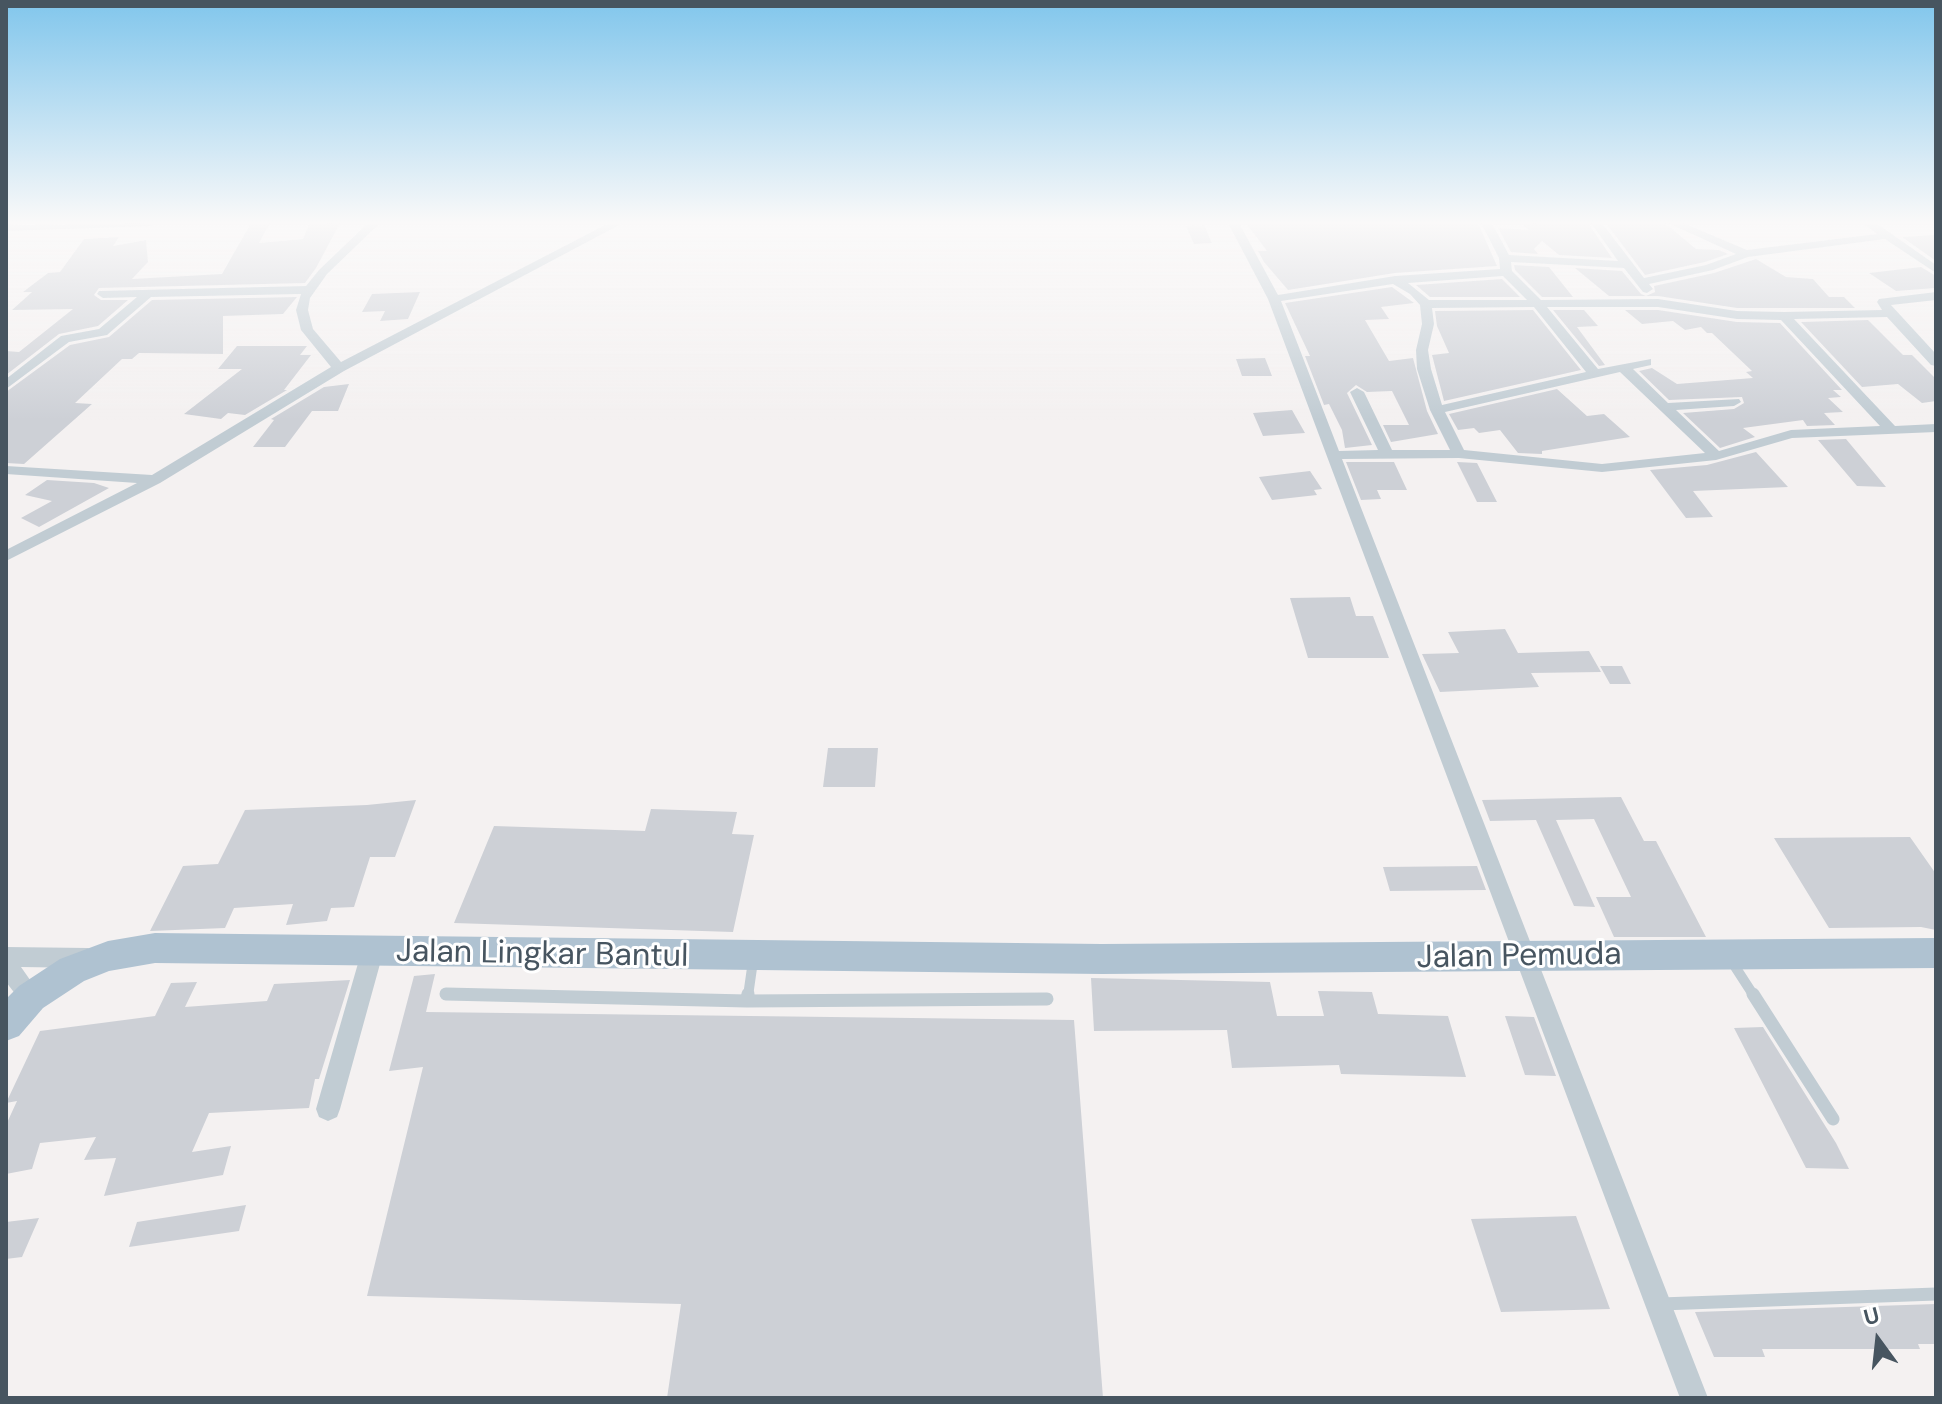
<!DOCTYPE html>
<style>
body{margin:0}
#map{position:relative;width:1942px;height:1404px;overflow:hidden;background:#f4f1f1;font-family:"DM Sans",sans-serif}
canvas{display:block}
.frame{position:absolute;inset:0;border:8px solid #475560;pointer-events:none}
.north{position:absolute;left:1838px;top:1300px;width:80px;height:80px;-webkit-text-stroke:6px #fff;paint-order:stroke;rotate:345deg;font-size:22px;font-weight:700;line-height:32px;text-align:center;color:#475560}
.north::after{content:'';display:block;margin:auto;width:28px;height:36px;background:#475560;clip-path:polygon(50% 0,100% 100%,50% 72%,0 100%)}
</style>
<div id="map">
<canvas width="1942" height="1404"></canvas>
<div class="frame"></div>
<div class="north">U</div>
</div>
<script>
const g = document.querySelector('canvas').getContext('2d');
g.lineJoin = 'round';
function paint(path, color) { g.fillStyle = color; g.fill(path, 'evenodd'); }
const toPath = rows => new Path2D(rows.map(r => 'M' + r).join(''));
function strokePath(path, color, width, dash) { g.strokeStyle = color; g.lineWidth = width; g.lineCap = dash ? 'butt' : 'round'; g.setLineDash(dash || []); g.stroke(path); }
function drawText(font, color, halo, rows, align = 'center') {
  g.font = font + ' "DM Sans",sans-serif'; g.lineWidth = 6; g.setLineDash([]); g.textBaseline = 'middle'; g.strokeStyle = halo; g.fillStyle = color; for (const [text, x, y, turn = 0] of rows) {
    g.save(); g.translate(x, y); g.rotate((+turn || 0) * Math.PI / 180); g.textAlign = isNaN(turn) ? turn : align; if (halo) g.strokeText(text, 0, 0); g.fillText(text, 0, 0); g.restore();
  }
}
paint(toPath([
 [251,223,270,223,259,243,303,239,309,224,340,223,316,268,305,283,99,288,94,295,101,300,128,300,98,326,59,334,6,375,6,351,19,352,73,309,12,310,32,292,23,292,48,273,60,272,84,239,119,237,113,246,146,240,148,262,132,279,222,274],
 [1246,223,1478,223,1497,266,1395,273,1288,290,1264,262,1258,251,1267,251],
 [1540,223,1588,223,1612,258,1559,255,1542,241,1534,249,1538,254,1511,252,1498,228,1529,230,1522,224],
 [1606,223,1665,223,1696,249,1719,250,1728,254,1705,262,1645,275],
 [1204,225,1212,243,1194,244,1186,226],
 [1936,235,1936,261,1902,237],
 [1756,259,1786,277,1813,279,1829,297,1844,297,1855,308,1737,308,1658,296,1609,296,1575,268,1622,271,1641,294,1646,296,1655,292,1654,286,1714,273],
 [1514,265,1549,267,1573,297,1542,297,1515,270],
 [1921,267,1936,276,1936,288,1896,291,1869,273],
 [1502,279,1520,297,1430,297,1416,285],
 [1392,287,1414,303,1381,307,1389,319,1365,320,1389,361,1413,358,1427,411,1438,434,1391,442,1383,425,1409,425,1392,391,1367,392,1356,385,1347,393,1372,445,1345,448,1342,430,1329,404,1324,405,1305,356,1310,356,1285,303],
 [420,292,408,319,380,321,385,311,362,312,372,294],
 [297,297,283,314,223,316,223,354,139,353,132,359,122,359,75,403,92,404,24,464,6,463,6,392,70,345,109,337,152,300],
 [1533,310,1581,370,1444,401,1432,355,1449,353,1437,326,1435,311],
 [1553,310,1584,310,1598,326,1577,327,1605,365,1599,366],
 [1625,310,1658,310,1737,322,1780,323,1842,390,1833,390,1841,397,1828,398,1843,412,1824,413,1835,425,1807,426,1803,420,1743,428,1755,437,1720,448,1683,413,1734,409,1744,403,1742,397,1669,400,1639,371,1652,368,1677,384,1753,378,1746,372,1752,371,1712,333,1707,333,1701,327,1685,330,1673,321,1642,324],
 [1868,320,1903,355,1912,355,1936,379,1936,401,1922,403,1898,384,1862,387,1801,322],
 [237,346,307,346,300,355,311,355,284,390,287,390,245,415,228,413,221,419,184,414,242,369,218,369],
 [1265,358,1272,376,1242,376,1236,359],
 [349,384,338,411,312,411,285,447,253,447,274,420,271,419,324,387],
 [1557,389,1587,416,1604,414,1630,437,1542,451,1542,454,1518,453,1500,430,1479,433,1474,428,1458,430,1449,414],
 [1292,410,1305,433,1263,436,1253,413],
 [1846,439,1886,487,1857,486,1818,440],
 [1756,452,1788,487,1693,491,1713,517,1686,518,1650,470,1707,465],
 [1346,462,1394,462,1407,490,1377,490,1381,499,1361,500],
 [1457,462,1477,463,1497,502,1477,502],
 [1310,471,1322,489,1314,490,1317,495,1272,500,1259,477],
 [47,480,94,483,109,488,39,527,21,518,52,501,25,495],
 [1350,597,1356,616,1373,616,1389,658,1308,658,1290,598],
 [1505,629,1518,653,1589,651,1601,672,1531,673,1539,687,1440,692,1422,654,1459,653,1448,632],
 [1600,666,1622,666,1631,684,1610,684],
 [828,748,878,748,875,787,823,787],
 [1621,797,1644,841,1656,841,1706,937,1614,937,1596,897,1631,897,1594,819,1556,820,1595,907,1574,906,1536,820,1490,821,1482,800],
 [416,800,395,857,370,857,354,907,331,908,327,921,286,925,293,904,234,908,225,928,150,931,183,866,218,864,245,810,367,805],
 [651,809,737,812,732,834,754,835,733,932,454,923,494,826,645,831],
 [1910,837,1936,874,1936,930,1921,927,1829,928,1774,838],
 [1477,866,1486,890,1390,891,1383,867],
 [435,974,426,1012,1074,1020,1103,1398,667,1398,681,1304,367,1296,423,1067,389,1071,414,976],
 [1091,978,1270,982,1277,1016,1324,1016,1318,991,1372,992,1378,1014,1448,1016,1466,1077,1341,1074,1339,1065,1232,1068,1227,1030,1094,1031],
 [350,980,319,1079,315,1079,309,1108,209,1113,192,1152,231,1146,223,1175,104,1196,116,1158,84,1160,96,1137,40,1143,32,1169,6,1174,6,1125,17,1101,6,1103,40,1031,155,1016,171,983,197,982,185,1007,267,1001,274,984],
 [1505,1016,1534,1017,1556,1076,1525,1075],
 [1763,1027,1836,1143,1849,1169,1806,1168,1734,1028],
 [246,1205,239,1231,129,1247,137,1222],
 [1576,1216,1610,1309,1501,1312,1471,1219],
 [39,1218,22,1257,6,1259,6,1222],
 [1936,1304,1936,1344,1918,1344,1920,1349,1762,1349,1765,1357,1714,1357,1695,1312]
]), '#cdd0d6');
strokePath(toPath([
 [1732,962,1754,996],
 [445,994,533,996],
 [748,996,753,961]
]), '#c1ccd3', 10);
strokePath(toPath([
 [446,994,747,1001,748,994],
 [1753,994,1833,1119],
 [747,1001,1047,999],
 [1661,1304,1936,1294]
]), '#c1ccd3', 13);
paint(toPath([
 [156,223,151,226,6,231,6,225,156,223],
 [368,223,380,223,327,274,310,298,308,310,313,329,341,362,609,223,623,223,344,371,160,483,6,561,6,550,137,483,6,474,6,466,152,475,331,367,301,330,296,310,301,294,151,297,107,335,69,342,6,389,6,379,61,336,99,329,137,297,103,298,97,294,99,291,306,286,319,270,368,223],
 [1228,223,1239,223,1278,295,1395,276,1500,269,1499,258,1481,223,1492,223,1509,255,1618,261,1591,223,1602,223,1644,278,1706,265,1736,254,1668,223,1683,223,1747,250,1877,234,1863,223,1876,223,1936,265,1936,273,1885,239,1748,257,1713,270,1649,284,1653,289,1647,293,1643,292,1624,268,1511,262,1512,271,1541,300,1658,299,1737,311,1784,312,1882,310,1877,302,1879,299,1936,292,1936,300,1891,305,1936,354,1936,366,1931,365,1887,317,1794,319,1895,426,1936,424,1936,432,1792,438,1716,460,1602,472,1459,458,1342,459,1708,1398,1680,1398,1268,299,1228,223],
 [1503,276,1527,300,1429,300,1408,283,1503,276],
 [1393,284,1410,294,1420,305,1422,324,1416,350,1417,369,1430,410,1450,450,1392,450,1364,392,1357,388,1350,392,1378,450,1339,451,1281,301,1393,284],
 [1534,307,1586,372,1442,405,1431,369,1428,350,1434,324,1432,308,1534,307],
 [1547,307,1658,307,1737,319,1781,320,1880,426,1791,430,1719,451,1676,410,1734,406,1741,402,1739,399,1668,403,1633,369,1651,365,1651,359,1598,369,1547,307],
 [1620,372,1705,453,1602,464,1464,450,1445,412,1620,372],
 [372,943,380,946,383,953,340,1109,337,1117,328,1121,319,1117,316,1109,361,953,364,946,372,943],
 [6,947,88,948,96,951,99,958,96,965,88,968,21,967,42,997,39,1004,31,1007,23,1004,6,982,6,947]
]), '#c1ccd3');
paint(toPath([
 [155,933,1102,944,1936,938,1936,968,1102,974,155,963,109,971,84,981,43,1008,19,1036,6,1041,6,999,19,986,60,959,108,941,155,933]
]), '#afc2d1');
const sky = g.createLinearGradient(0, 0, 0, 420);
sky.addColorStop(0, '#81c6ec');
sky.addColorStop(0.53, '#faf9f9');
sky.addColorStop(1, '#faf9f900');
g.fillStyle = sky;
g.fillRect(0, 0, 1942, 420);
drawText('32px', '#475560', '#fff', [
 ["Jalan Lingkar Bantul",542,955,1],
 ["Jalan Pemuda",1519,957,-1]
]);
</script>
